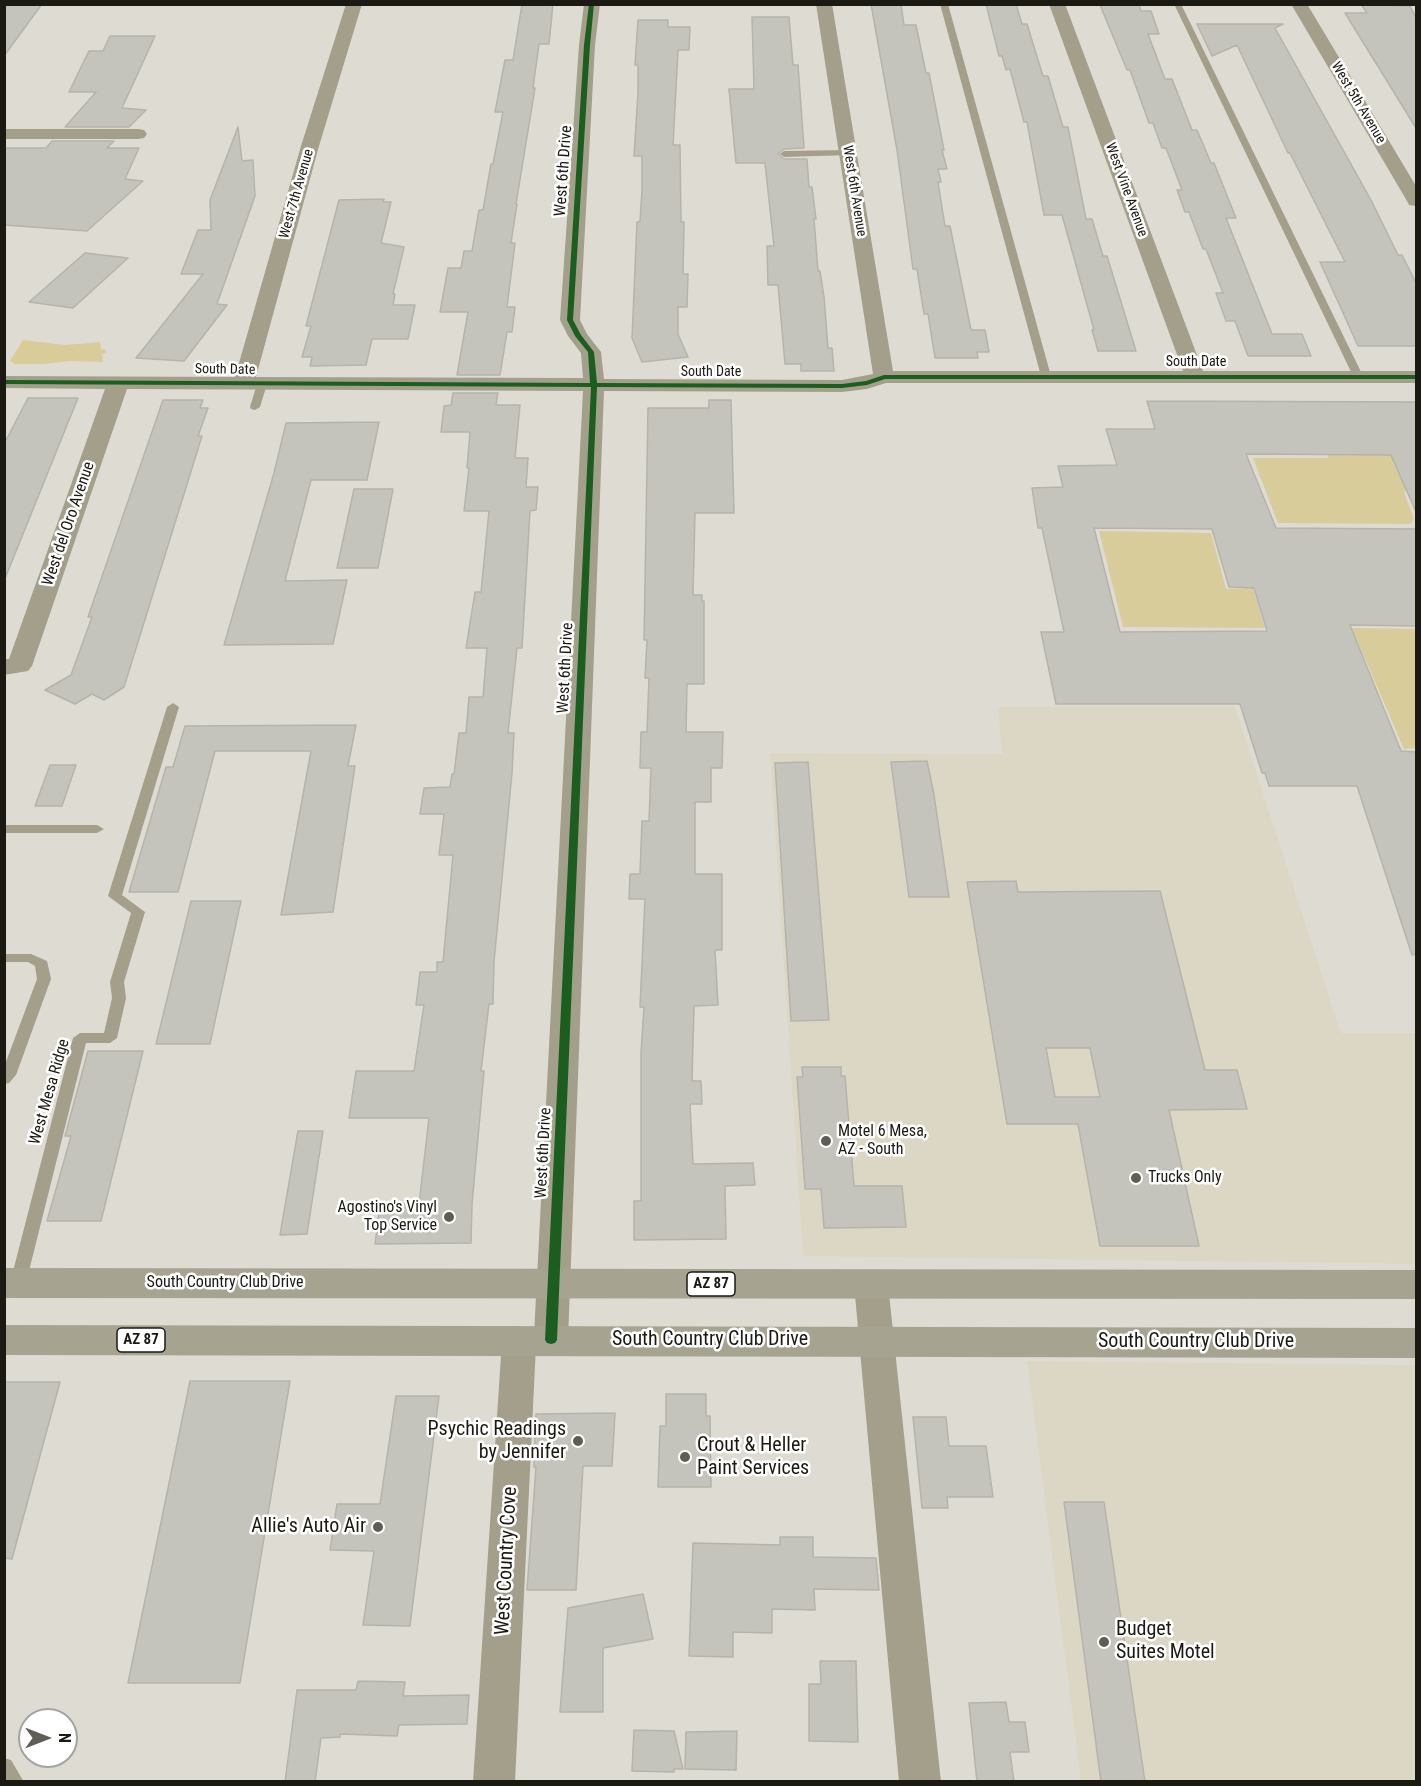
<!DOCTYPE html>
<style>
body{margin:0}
#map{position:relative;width:1421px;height:1786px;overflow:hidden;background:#dedcd2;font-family:"Roboto Condensed",sans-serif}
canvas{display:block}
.frame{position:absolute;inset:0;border:6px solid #1a1912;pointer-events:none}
.north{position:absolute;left:18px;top:1708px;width:60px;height:60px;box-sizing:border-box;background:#fff;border:2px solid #a3a3a0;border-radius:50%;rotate:90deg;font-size:16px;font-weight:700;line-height:24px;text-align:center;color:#1a1912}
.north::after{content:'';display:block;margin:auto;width:21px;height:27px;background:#5f5d55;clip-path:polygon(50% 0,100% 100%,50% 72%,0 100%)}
</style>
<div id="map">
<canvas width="1421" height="1786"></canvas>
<div class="frame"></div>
<div class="north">N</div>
</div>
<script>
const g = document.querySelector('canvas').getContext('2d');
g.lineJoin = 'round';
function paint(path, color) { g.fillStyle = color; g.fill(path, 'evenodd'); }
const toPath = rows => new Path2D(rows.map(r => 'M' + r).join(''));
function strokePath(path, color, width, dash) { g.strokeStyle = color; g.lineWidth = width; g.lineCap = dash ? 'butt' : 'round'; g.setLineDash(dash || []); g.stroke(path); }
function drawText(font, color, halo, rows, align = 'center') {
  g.font = font + ' "Roboto Condensed",sans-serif'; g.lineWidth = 5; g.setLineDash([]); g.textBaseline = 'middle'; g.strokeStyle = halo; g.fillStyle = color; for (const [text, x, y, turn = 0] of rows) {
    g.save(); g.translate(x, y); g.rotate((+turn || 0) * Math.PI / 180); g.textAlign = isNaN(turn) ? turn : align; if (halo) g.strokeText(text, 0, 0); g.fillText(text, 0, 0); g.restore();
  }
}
paint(toPath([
 [998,707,1235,707,1341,1033,1416,1033,1416,1264,803,1256,770,753,1002,754],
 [1027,1361,1416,1365,1416,1781,1081,1781]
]), '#dcd7c4');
paint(toPath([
 [23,340,65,345,100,342,101,350,105,349,106,353,102,354,103,362,69,361,44,364,15,364,10,361],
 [1328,455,1393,455,1408,489,1404,492,1414,519,1410,524,1278,523,1253,458,1328,458],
 [1099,531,1211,533,1226,589,1253,588,1265,628,1123,627],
 [1352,628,1416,629,1416,748,1404,749]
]), '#d7cc9a');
const building = toPath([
 [4,4,42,4,4,56,4,4],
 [522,4,553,4,549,44,539,44,533,88,535,88,516,204,517,204,511,243,515,243,507,307,515,307,512,332,507,332,500,375,457,375,468,312,440,312,448,268,461,268,464,251,472,251,479,210,483,210,491,164,493,164,503,112,495,112,505,60,513,60,522,4],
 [871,4,901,4,904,25,916,25,926,73,929,73,944,150,942,150,947,169,938,169,941,182,938,182,945,226,950,226,971,330,985,330,989,352,977,352,978,358,935,358,928,314,924,314,917,269,913,269,897,150,871,4],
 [986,4,1016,4,1022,24,1027,24,1043,76,1048,76,1063,127,1068,127,1086,219,1092,219,1103,256,1107,256,1136,351,1098,351,1092,330,1094,330,1062,215,1044,215,1027,122,1024,122,1010,69,1006,70,1002,56,999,56,986,4],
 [1361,4,1410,6,1416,18,1416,128,1345,13,1367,13,1361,4],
 [1100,5,1139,5,1141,11,1151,11,1159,34,1148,34,1165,79,1172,79,1192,130,1197,130,1211,163,1214,163,1236,218,1226,218,1272,334,1302,334,1311,356,1248,356,1235,321,1226,321,1216,293,1223,293,1206,249,1203,249,1189,212,1185,212,1177,190,1182,190,1166,148,1162,148,1153,123,1149,123,1130,70,1127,70,1100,5],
 [752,17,789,17,793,65,798,65,804,148,784,149,778,154,784,159,807,159,809,187,812,187,816,219,814,219,818,271,820,271,824,297,828,348,832,348,834,371,801,371,801,364,785,364,778,285,768,285,767,246,774,246,765,163,736,163,729,89,754,89,752,17],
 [638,20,668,20,668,27,690,27,689,50,678,50,673,145,680,145,681,222,684,222,683,274,688,274,687,307,678,307,678,334,688,357,642,362,632,338,637,222,640,222,642,190,642,156,634,156,638,93,638,65,635,65,638,20],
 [1197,24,1283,24,1275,28,1371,200,1398,255,1402,255,1416,283,1416,346,1358,346,1320,262,1345,262,1290,153,1288,153,1237,45,1212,56,1197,24],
 [110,36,155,36,122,108,146,110,129,127,65,127,96,92,69,92,85,59,89,51,103,51,110,36],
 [238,127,242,161,253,160,255,196,217,304,227,305,184,361,136,358,203,274,181,274,198,230,211,230,210,200,238,127],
 [52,141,114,141,107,148,139,148,125,179,143,181,87,231,4,225,4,148,46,148,52,141],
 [384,199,383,202,391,202,381,243,404,247,393,294,395,294,393,305,415,305,408,339,372,339,366,365,310,366,312,357,302,357,311,326,306,326,339,200,384,199],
 [85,253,128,258,73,308,29,302,85,253],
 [453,393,498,393,496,405,520,405,515,458,528,458,526,487,538,487,536,510,530,511,522,648,517,648,508,733,514,733,512,773,494,962,493,1004,489,1004,481,1071,484,1071,472,1204,471,1243,375,1244,380,1205,419,1204,429,1118,349,1118,356,1071,414,1071,424,1005,416,1005,420,972,437,972,437,962,443,962,453,855,439,855,444,814,420,814,424,788,450,787,452,774,454,774,459,733,466,733,469,697,483,697,487,648,466,648,475,592,481,592,489,511,464,511,469,468,467,468,470,432,441,432,444,406,451,405,453,393],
 [28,398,78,398,4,581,4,444,28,398],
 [163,400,203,400,200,408,208,408,198,436,202,436,124,687,104,700,92,694,75,704,45,690,71,675,92,617,88,617,163,400],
 [709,400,731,400,734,513,695,513,693,595,702,595,702,601,704,601,704,684,687,684,686,732,723,732,722,768,711,768,711,802,695,802,695,874,722,874,722,950,715,950,718,1005,694,1006,692,1081,701,1081,702,1104,690,1104,693,1164,753,1163,755,1185,725,1186,726,1239,634,1240,634,1201,641,1201,641,1053,644,1007,640,1007,645,899,629,899,630,874,640,874,642,821,649,821,651,768,640,768,641,732,647,732,649,678,645,678,647,640,644,640,648,408,709,408,709,400],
 [1147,401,1416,402,1416,512,1391,455,1246,454,1276,528,1416,529,1416,626,1350,625,1401,751,1416,752,1416,954,1412,955,1357,786,1269,786,1265,773,1262,773,1240,704,1056,704,1041,632,1064,632,1042,528,1038,528,1032,488,1063,487,1058,466,1117,465,1106,429,1155,429,1147,401],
 [1094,528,1212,529,1229,587,1254,588,1267,631,1120,632,1094,528],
 [379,422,367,480,311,480,285,581,347,580,333,644,224,645,274,473,286,423,379,422],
 [354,489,393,489,378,568,337,568,354,489],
 [356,725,348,766,355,766,333,912,281,915,311,751,215,751,178,892,129,892,166,767,173,767,185,726,356,725],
 [927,761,934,795,949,897,909,897,891,762,927,761],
 [808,762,829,1020,791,1021,775,763,808,762],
 [50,765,76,765,62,806,35,806,50,765],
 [1016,881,1018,892,1160,891,1205,1070,1237,1070,1247,1109,1169,1110,1199,1246,1100,1246,1078,1124,1007,1124,967,882,1016,881],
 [1046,1048,1090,1048,1100,1097,1055,1097,1046,1048],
 [191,901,241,901,210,1044,156,1044,191,901],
 [88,1051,143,1051,101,1221,47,1221,71,1136,65,1136,88,1051],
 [802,1067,841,1067,841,1076,845,1076,854,1186,902,1186,906,1227,824,1228,821,1189,805,1189,797,1077,803,1077,802,1067],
 [298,1131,323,1131,307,1234,280,1235,298,1131],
 [190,1381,290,1381,240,1683,128,1683,190,1381],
 [4,1382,60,1382,12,1559,4,1558,4,1382],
 [666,1394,706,1394,706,1416,710,1416,711,1487,658,1487,660,1426,666,1426,666,1394],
 [396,1396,439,1396,410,1626,363,1625,374,1551,330,1550,337,1504,380,1504,396,1396],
 [615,1413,612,1466,583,1466,576,1590,527,1590,536,1467,534,1467,536,1414,615,1413],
 [913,1417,946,1417,949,1446,986,1446,993,1497,947,1497,948,1508,922,1508,913,1417],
 [1064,1502,1104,1502,1145,1782,1101,1782,1064,1502],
 [780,1537,813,1537,813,1557,876,1558,879,1590,814,1589,815,1610,772,1609,772,1633,733,1632,733,1657,689,1656,693,1543,780,1545,780,1537],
 [643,1594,653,1639,603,1648,603,1712,560,1712,568,1608,643,1594],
 [820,1661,856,1661,858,1742,809,1741,809,1684,821,1684,820,1661],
 [358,1681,405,1682,403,1696,469,1695,467,1724,399,1725,397,1736,340,1734,340,1737,321,1738,315,1782,285,1782,297,1690,356,1690,358,1681],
 [1006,1702,1009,1722,1025,1722,1029,1752,1010,1752,1014,1782,977,1782,969,1703,1006,1702],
 [634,1730,674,1731,683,1769,674,1769,674,1772,632,1771,634,1730],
 [737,1731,736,1770,685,1769,686,1732,737,1731]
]);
paint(building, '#c5c4bc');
strokePath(building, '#b5b3aa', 1.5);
paint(toPath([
 [940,4,948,4,1051,376,1050,378,1046,379,1041,376,940,4],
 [1174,4,1181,4,1363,376,1362,378,1358,379,1353,376,1174,4],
 [848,150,852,153,851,155,784,157,780,154,784,151,848,150],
 [262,381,267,384,260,407,255,410,251,409,250,407,257,384,262,381],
 [173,703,179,707,122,895,145,912,124,982,126,998,117,1038,110,1043,86,1043,26,1283,24,1287,18,1289,12,1287,10,1283,73,1038,80,1033,104,1033,112,998,110,982,131,913,108,896,167,707,173,703],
 [4,825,97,825,104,829,97,833,4,833,4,825],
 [4,954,31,954,47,961,51,979,16,1075,9,1083,4,1084,4,1067,37,979,35,966,28,962,4,962,4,954],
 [4,1758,11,1760,24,1782,4,1782,4,1758]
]), '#a49f8b');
paint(toPath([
 [346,4,362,4,319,146,256,377,583,378,581,353,568,336,560,320,579,45,584,4,600,4,595,45,580,320,587,334,601,352,604,379,842,380,873,374,816,4,832,4,893,371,1183,371,1049,4,1065,4,1203,371,1416,371,1416,383,886,383,867,389,842,392,604,391,568,1340,563,1349,551,1353,539,1349,536,1345,515,1782,473,1782,502,1340,507,1331,519,1327,531,1331,534,1335,583,391,127,389,32,666,28,671,4,675,4,659,9,659,105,389,4,388,4,376,235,377,301,146,346,4],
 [1291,4,1307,4,1416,186,1416,206,1409,205,1407,201,1291,4],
 [4,129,138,129,144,130,147,134,144,138,138,139,4,139,4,129],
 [871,1271,883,1275,888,1284,941,1782,899,1782,854,1284,859,1275,871,1271]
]), '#a49f8b');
paint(toPath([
 [4,1268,1416,1270,1416,1299,4,1298,4,1268],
 [4,1325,1416,1328,1416,1358,4,1355,4,1325]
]), '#a7a391');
paint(toPath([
 [589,4,594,4,590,45,573,320,581,335,594,352,597,383,842,384,866,381,884,375,1416,375,1416,379,885,379,867,385,842,388,597,387,557,1340,555,1343,551,1344,547,1343,545,1340,591,387,4,384,4,380,590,383,588,352,575,336,567,320,584,45,589,4]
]), '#1b5e20');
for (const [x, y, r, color] of [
 [826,1141,6,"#5f5d55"],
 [1136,1178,6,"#5f5d55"],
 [449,1217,6,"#5f5d55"],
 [578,1441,6,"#5f5d55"],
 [685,1457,6,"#5f5d55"],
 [378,1527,6,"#5f5d55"],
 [1104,1642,6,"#5f5d55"]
]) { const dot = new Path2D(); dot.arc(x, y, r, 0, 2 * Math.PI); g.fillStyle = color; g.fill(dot); strokePath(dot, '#fff', 2); }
drawText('14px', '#1a1912', '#fff', [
 ["West 5th Avenue",1358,103,59],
 ["West Vine Avenue",1126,190,70],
 ["West 6th Avenue",854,191,81],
 ["West 7th Avenue",297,194,-74],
 ["South Date",1196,362],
 ["South Date",225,370,1],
 ["South Date",711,372]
]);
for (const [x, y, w] of [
 [711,1284,48],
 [141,1340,48]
]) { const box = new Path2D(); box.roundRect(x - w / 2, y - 12, w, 24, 4.5); g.fillStyle = '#fff'; g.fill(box); strokePath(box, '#1a1912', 1.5); }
drawText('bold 15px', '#1a1912', null, [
 ["AZ 87",711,1284],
 ["AZ 87",141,1340]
]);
drawText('16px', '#1a1912', '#fff', [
 ["West 6th Drive",564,171,-86],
 ["West del Oro Avenue",69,524,-71],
 ["West 6th Drive",566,668,-87],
 ["West Mesa Ridge",50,1092,-74],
 ["West 6th Drive",544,1153,-87],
 ["South Country Club Drive",225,1283]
]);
drawText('16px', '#1a1912', '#fff', [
 ["Motel 6 Mesa,",838,1132],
 ["AZ - South",838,1150],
 ["Trucks Only",1148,1178],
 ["Agostino's Vinyl",437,1208,"right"],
 ["Top Service",437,1226,"right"]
], 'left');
drawText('20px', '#1a1912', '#fff', [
 ["South Country Club Drive",710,1340],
 ["South Country Club Drive",1196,1342],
 ["West Country Cove",507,1561,-87]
]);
drawText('20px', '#1a1912', '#fff', [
 ["Psychic Readings",566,1430],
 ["by Jennifer",566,1453],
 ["Crout & Heller",697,1446,"left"],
 ["Paint Services",697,1469,"left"],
 ["Allie's Auto Air",366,1527],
 ["Budget",1116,1630,"left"],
 ["Suites Motel",1116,1653,"left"]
], 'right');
</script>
